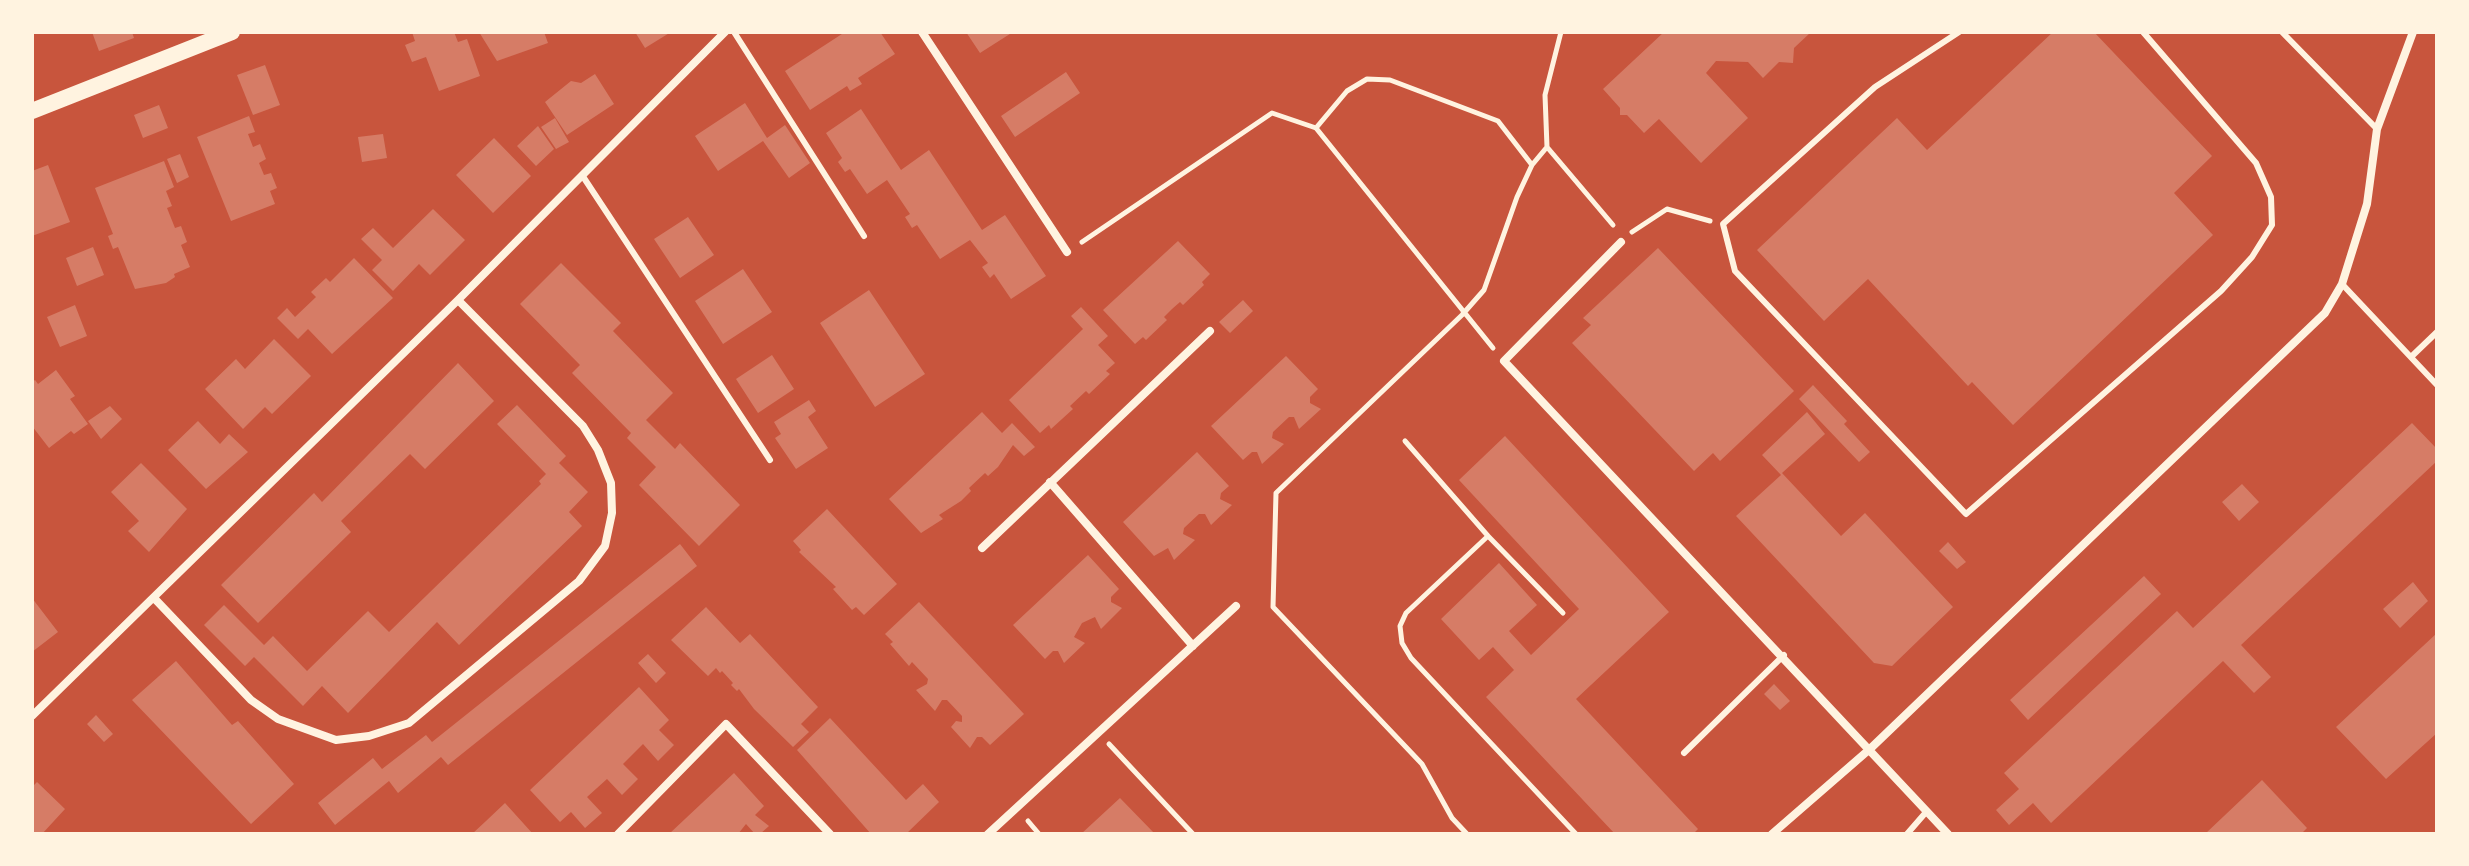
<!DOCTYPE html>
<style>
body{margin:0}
#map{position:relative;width:2469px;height:866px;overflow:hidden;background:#c8553d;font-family:Mulish,sans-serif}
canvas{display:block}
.frame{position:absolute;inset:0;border:34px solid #fff3e0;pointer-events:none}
</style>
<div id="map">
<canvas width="2469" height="866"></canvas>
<div class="frame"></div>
</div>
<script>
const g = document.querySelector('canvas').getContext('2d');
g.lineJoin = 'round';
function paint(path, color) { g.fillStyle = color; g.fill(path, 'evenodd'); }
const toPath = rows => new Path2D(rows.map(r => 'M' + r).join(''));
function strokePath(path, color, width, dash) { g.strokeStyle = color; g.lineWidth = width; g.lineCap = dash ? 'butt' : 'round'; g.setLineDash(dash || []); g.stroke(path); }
paint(toPath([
 [92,32,132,32,134,38,99,51],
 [412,32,454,32,458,42,467,39,480,76,439,91,426,57,412,62,405,45,415,41],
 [479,32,544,32,548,43,497,61],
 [635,32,671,32,645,48],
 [845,32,880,32,895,54,858,78,862,84,850,91,847,86,810,110,785,71],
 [966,32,1013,32,980,53],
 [1664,32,1811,32,1794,48,1793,63,1779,62,1763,78,1748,62,1716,61,1706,73,1748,118,1701,163,1659,119,1644,133,1627,115,1620,115,1620,108,1603,89],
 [2053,32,2094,32,2212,156,2174,193,2213,235,2013,425,1972,382,1968,386,1868,279,1824,321,1757,250,1897,118,1927,150],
 [265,65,280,105,253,115,237,75],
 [1066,72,1080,93,1015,137,1001,116],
 [595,74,614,104,567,135,545,102,571,81,581,83],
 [745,103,767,138,785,125,810,163,789,178,763,141,718,171,695,136],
 [159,105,168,128,143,138,134,115],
 [861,109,901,170,929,150,982,230,1005,215,1046,276,1011,299,994,274,990,278,982,267,988,263,970,240,940,259,917,225,912,228,905,217,910,214,887,180,867,194,850,169,845,172,838,162,842,158,826,133],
 [249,116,255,132,248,134,253,147,260,144,266,159,259,163,264,175,271,173,277,188,270,191,275,204,231,221,197,137],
 [555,118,569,142,556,149,541,127],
 [538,126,554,149,536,166,517,146],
 [383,134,387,158,362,162,358,137],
 [494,138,531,176,493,213,456,175],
 [180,154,189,177,177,183,167,159],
 [164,161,174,187,166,191,172,206,167,208,175,228,181,226,187,242,181,245,190,267,174,274,175,277,166,283,135,289,118,247,113,249,108,236,113,234,95,188],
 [48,165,70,222,32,236,32,171],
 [433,209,465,240,430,275,419,264,393,291,372,270,382,260,361,239,373,228,393,248],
 [688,217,714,255,680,278,654,239],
 [1178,241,1210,274,1202,282,1204,285,1183,305,1180,302,1172,309,1164,317,1167,320,1146,340,1143,337,1135,344,1103,310],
 [93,247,104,275,77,286,66,258],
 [1658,248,1794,391,1720,461,1713,453,1694,471,1572,343,1591,325,1583,318],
 [354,258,393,298,332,354,308,329,298,339,277,318,287,308,295,317,316,297,311,292,326,278,330,282],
 [561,263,621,323,613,331,673,393,646,420,675,449,680,443,740,505,699,546,639,485,656,467,627,438,631,433,572,373,580,365,520,304],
 [743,269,772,312,723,344,695,301],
 [869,290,925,374,875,407,820,323],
 [1243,300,1253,311,1230,333,1219,322],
 [75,305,87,336,60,347,47,317],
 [1081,307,1108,336,1098,345,1115,363,1106,371,1110,374,1089,394,1086,391,1070,406,1073,409,1051,429,1049,425,1040,433,1009,400,1083,329,1071,316],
 [274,339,311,376,272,414,265,407,243,429,205,389,236,359,245,369],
 [772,355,794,389,758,413,736,379],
 [1286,356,1318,389,1310,397,1310,403,1321,409,1299,429,1294,417,1289,417,1273,432,1272,438,1284,444,1262,464,1257,452,1252,452,1243,460,1211,426],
 [458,363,494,401,425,469,410,454,341,521,351,532,258,623,221,585,314,493,322,502],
 [56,370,75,396,70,399,88,424,74,434,71,431,49,448,32,426,32,382,35,380,38,384],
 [1813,385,1847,421,1844,424,1870,452,1859,462,1799,399],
 [809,400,816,411,808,417,828,448,796,469,775,438,781,434,774,422],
 [517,405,566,456,559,463,588,492,569,512,582,526,459,645,437,622,348,713,322,686,303,706,254,657,245,666,204,625,224,605,264,645,273,636,307,671,368,611,389,632,541,484,539,481,546,474,497,424],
 [110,406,122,419,101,439,88,421],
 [982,412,1002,433,1012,423,1035,447,1024,456,1013,445,998,467,988,476,985,473,969,488,971,491,961,501,939,515,943,519,921,533,889,499],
 [1807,412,1825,434,1782,473,1841,536,1865,513,1953,607,1892,666,1874,663,1736,516,1781,475,1762,455],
 [198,421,220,444,229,434,248,452,206,489,168,450],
 [2412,423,2437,449,2437,461,2241,645,2271,677,2254,693,2223,661,2051,823,2033,803,2009,825,1996,810,2019,789,2004,773,2177,611,2193,628],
 [1505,436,1669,612,1576,699,1698,829,1693,834,1615,834,1486,697,1514,670,1493,647,1479,660,1441,619,1499,563,1537,605,1509,631,1531,655,1579,609,1459,480],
 [1197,452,1229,486,1221,493,1220,499,1232,505,1211,525,1205,514,1199,514,1184,528,1183,534,1195,540,1174,560,1168,548,1154,556,1123,522],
 [141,463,187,509,149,552,128,531,139,521,111,492],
 [2242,484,2259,502,2239,521,2222,502],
 [827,509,897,584,864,615,856,607,852,610,833,589,836,587,799,552,801,550,793,541],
 [1948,542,1966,562,1957,569,1939,551],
 [680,544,697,566,448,765,441,757,398,793,389,781,335,825,318,803,373,758,382,769,426,735,432,742],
 [1088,555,1119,589,1111,597,1111,602,1122,608,1101,629,1095,617,1082,623,1074,637,1085,643,1064,663,1058,651,1053,651,1045,659,1013,625],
 [2144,576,2161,594,2028,720,2010,700],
 [2413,582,2428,601,2400,628,2383,609],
 [32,598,58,632,32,652],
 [919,602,1024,714,990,745,982,737,977,737,970,748,951,727,956,721,962,722,962,716,947,700,942,700,935,711,916,690,927,684,928,679,912,662,909,666,890,644,893,642,885,634],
 [706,607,740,643,750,634,818,707,801,724,809,732,793,747,754,709,739,689,737,691,731,685,733,683,722,671,720,673,716,668,708,676,671,640],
 [2437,633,2437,733,2386,779,2336,727],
 [648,654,666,673,656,683,638,663],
 [176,661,232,725,238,721,294,784,251,824,132,700],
 [1774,684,1790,701,1780,710,1764,694],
 [639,687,669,720,659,730,674,745,658,761,643,744,623,764,638,779,622,795,607,779,587,797,602,813,585,828,571,812,560,822,530,790],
 [96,715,113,734,104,742,87,724],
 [830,718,906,800,923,784,939,802,906,834,871,834,797,750],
 [734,773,764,806,755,815,769,826,760,834,755,834,746,824,738,834,669,834],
 [2262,780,2307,828,2301,834,2205,834],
 [37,782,65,809,42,834,32,834,32,787],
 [1120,798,1155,834,1081,834],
 [505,803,533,834,472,834,486,821]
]), '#d67c66');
strokePath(toPath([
 [1561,32,1545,95,1547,147,1613,225],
 [1316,128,1493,348],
 [1632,232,1667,209,1710,221],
 [1082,242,1272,113,1316,128,1347,91,1367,79,1390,80,1498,121,1532,165],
 [1405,441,1488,536],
 [1563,613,1488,536,1406,613,1400,626,1402,643,1411,658,1576,834],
 [1109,744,1193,834],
 [1028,821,1039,834],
 [1467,834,1452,818,1422,764,1273,607,1276,493,1462,315,1484,290,1517,197,1532,165,1547,147]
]), '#fff3e0', 5);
strokePath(toPath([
 [734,32,864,236],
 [1959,32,1875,87,1723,224,1735,271,1966,514,2221,291,2252,257,2272,225,2271,197,2256,163,2143,32],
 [2282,32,2377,129],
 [582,175,770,460],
 [2342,284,2437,385],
 [2411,357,2437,332],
 [1684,753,1784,655],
 [1907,834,1927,811]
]), '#fff3e0', 6);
strokePath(toPath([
 [922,32,1067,252],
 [1621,242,1504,361,1948,834],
 [1050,482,1193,646],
 [982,548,1210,331],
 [155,599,251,700,278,719,336,740,369,736,409,723,579,581,605,546,612,513,611,483,598,450,583,426,458,300],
 [32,716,458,300,725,32],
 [618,834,726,724,830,834],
 [988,834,1236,606],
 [1772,834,1871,748,2325,313,2342,284,2367,204,2377,129,2413,32]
]), '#fff3e0', 8);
strokePath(toPath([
 [32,111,232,32]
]), '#fff3e0', 16);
</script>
